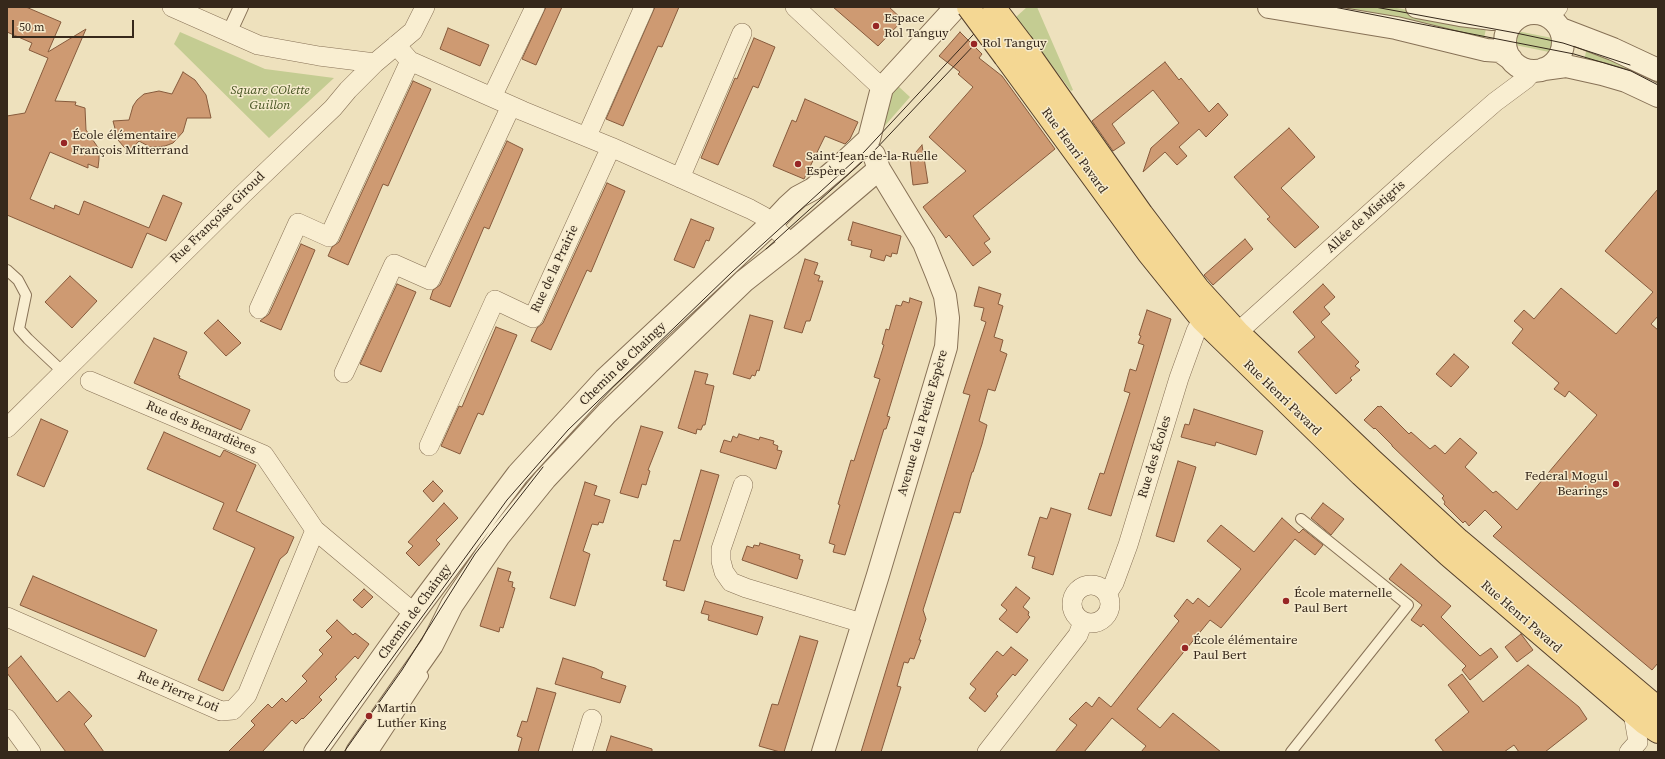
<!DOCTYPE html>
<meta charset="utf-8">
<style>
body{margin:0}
#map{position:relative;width:1665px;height:759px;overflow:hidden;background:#eee1bd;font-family:"Source Serif 4",serif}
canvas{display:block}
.frame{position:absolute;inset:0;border:8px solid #36281b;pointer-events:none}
.scale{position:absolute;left:12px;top:20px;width:122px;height:18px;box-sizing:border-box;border:2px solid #36281b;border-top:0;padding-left:5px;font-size:12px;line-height:14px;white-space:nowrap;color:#36281b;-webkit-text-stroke:3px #f6ebcd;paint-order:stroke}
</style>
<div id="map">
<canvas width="1665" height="759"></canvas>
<div class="frame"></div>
<div class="scale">50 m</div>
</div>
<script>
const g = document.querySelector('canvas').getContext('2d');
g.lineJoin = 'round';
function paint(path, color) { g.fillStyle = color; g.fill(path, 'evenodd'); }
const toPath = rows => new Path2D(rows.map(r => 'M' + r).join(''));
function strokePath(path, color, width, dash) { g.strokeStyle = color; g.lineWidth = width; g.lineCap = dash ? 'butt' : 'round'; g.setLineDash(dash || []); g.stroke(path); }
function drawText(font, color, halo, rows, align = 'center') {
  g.font = font + ' "Source Serif 4",serif'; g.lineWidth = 3; g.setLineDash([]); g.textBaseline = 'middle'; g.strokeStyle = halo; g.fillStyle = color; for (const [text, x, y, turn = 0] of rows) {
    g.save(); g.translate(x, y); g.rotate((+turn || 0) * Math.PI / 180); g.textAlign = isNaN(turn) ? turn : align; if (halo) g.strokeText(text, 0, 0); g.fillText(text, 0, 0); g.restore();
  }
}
paint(toPath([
 [1027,7,1037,7,1073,90,1071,91,1016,17],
 [1309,7,1391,7,1487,24,1483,43],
 [1517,31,1557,39,1554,53,1515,45,1515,38],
 [180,32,265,69,334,78,269,138,174,44],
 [1588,44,1658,77,1658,91,1583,64],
 [897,85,910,97,882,129,890,96]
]), '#c4cc92');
const building = toPath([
 [7,7,26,7,61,22,48,52,86,29,55,101,76,102,75,105,85,108,86,130,99,149,99,159,98,168,88,164,88,168,50,152,30,199,54,209,55,205,79,215,84,201,149,228,163,195,182,203,166,241,147,233,132,268,7,215,7,116,25,113,48,58,29,50,32,43,7,32,7,7],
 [546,7,562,7,536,65,522,59,546,7],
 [655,7,679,7,662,47,658,46,623,126,606,119,655,7],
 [833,7,889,7,903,20,878,46,833,7],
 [448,28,489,45,480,66,440,49,448,28],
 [960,32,982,54,979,58,1002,76,1055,149,973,216,990,239,984,243,991,252,973,266,949,235,946,238,923,207,966,171,929,137,973,87,958,74,960,72,939,56,960,32],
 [754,38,775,47,758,88,753,86,718,165,701,158,735,78,737,79,754,38],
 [1165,62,1179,80,1181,78,1209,112,1218,103,1228,115,1206,137,1199,129,1179,147,1187,156,1177,165,1165,152,1143,172,1151,148,1179,123,1153,90,1112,124,1125,143,1113,151,1092,121,1165,62],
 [183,72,195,80,206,95,211,118,187,118,183,132,173,143,165,146,156,147,150,147,139,141,129,152,124,147,118,140,113,121,129,120,133,106,137,100,144,94,159,91,172,94,183,72],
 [413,81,431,89,388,186,383,184,348,265,328,256,332,247,339,242,413,81],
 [805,99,858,122,850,139,845,144,825,136,804,179,773,166,792,120,796,122,805,99],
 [1289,128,1315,157,1281,188,1319,227,1295,248,1267,219,1270,217,1234,177,1289,128],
 [507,141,523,149,489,229,484,227,450,307,430,299,433,290,440,285,507,141],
 [922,145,928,183,913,185,910,159,922,145],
 [607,183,625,191,591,272,587,270,551,350,531,341,537,328,543,323,607,183],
 [1658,189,1658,316,1651,324,1658,330,1658,663,1652,670,1493,536,1502,527,1485,510,1469,526,1465,521,1463,523,1444,504,1445,502,1442,498,1444,496,1392,446,1392,445,1375,428,1374,429,1364,420,1378,406,1379,407,1381,406,1409,434,1411,432,1430,449,1435,445,1445,454,1460,438,1477,453,1465,467,1493,493,1496,491,1517,510,1597,415,1569,391,1565,397,1554,389,1559,383,1512,343,1523,329,1514,321,1524,310,1534,319,1561,288,1616,334,1653,292,1605,251,1658,189],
 [691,219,714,228,709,241,706,240,694,268,674,260,691,219],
 [853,222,901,236,897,254,892,253,891,257,886,255,884,261,870,257,872,250,851,245,852,241,848,240,853,222],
 [1245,239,1253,249,1213,285,1204,275,1245,239],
 [301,244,315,250,281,330,260,321,269,314,301,244],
 [805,259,818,263,814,274,820,276,818,281,823,281,810,321,806,321,802,333,784,328,805,259],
 [70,276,97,301,72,328,45,302,70,276],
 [397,284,416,292,381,372,360,364,397,284],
 [1323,284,1335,297,1324,307,1330,314,1321,322,1359,362,1355,366,1360,370,1350,378,1352,380,1336,394,1298,352,1315,337,1293,312,1323,284],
 [979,287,1001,294,998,304,1003,306,994,337,1003,340,1000,351,1007,354,995,391,988,389,979,421,987,425,982,444,973,472,972,472,960,513,954,512,923,610,926,619,919,640,921,640,914,659,910,658,908,663,904,662,897,686,901,687,881,752,861,752,970,395,963,393,986,322,981,320,984,308,974,306,979,287],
 [910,298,922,302,887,416,890,417,886,429,884,429,845,555,833,552,835,545,829,543,840,505,838,504,851,460,854,461,880,379,874,377,883,348,884,345,882,344,886,329,889,330,896,305,901,306,903,301,909,303,910,298],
 [1147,310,1171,319,1111,516,1088,509,1100,473,1104,474,1130,393,1124,391,1130,369,1136,371,1144,345,1138,343,1141,336,1139,335,1147,310],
 [750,315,773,321,759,371,757,370,755,376,752,375,750,379,733,374,750,315],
 [218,320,241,343,226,356,204,333,218,320],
 [496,327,517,335,483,415,478,413,460,454,441,446,459,406,462,407,496,327],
 [154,338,187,352,178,375,180,376,179,378,250,410,241,430,134,383,154,338],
 [1454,354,1469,367,1451,387,1436,374,1454,354],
 [695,371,708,374,705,384,714,386,705,425,703,425,701,430,697,429,696,434,678,428,695,371],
 [1194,409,1263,431,1256,455,1216,442,1215,446,1181,437,1185,424,1189,425,1194,409],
 [41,419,68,431,44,487,17,475,41,419],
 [641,426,663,432,648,470,650,471,646,485,642,484,638,498,620,493,641,426],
 [164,432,220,457,224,450,256,465,236,511,294,537,287,553,280,559,223,691,198,680,255,548,213,529,224,503,147,469,164,432],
 [739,434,759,440,760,437,774,441,773,444,778,446,777,450,782,451,776,469,720,452,724,440,731,442,733,436,737,438,739,434],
 [1178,461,1196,467,1174,542,1156,536,1178,461],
 [701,470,719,475,684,591,666,586,667,581,663,580,674,540,680,541,701,470],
 [433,481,443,491,433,502,423,491,433,481],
 [585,482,597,486,594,495,610,500,603,523,599,522,598,525,592,524,583,551,590,554,575,606,550,598,585,482],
 [444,503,458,518,436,540,440,544,419,566,406,553,413,546,408,542,444,503],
 [1323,503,1344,519,1331,535,1311,518,1323,503],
 [1051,508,1071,514,1053,575,1032,568,1035,557,1028,555,1040,517,1047,519,1051,508],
 [1282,518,1299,533,1303,529,1323,545,1315,555,1295,539,1221,628,1210,620,1137,709,1160,728,1173,713,1221,752,1141,752,1146,746,1112,718,1084,752,1055,752,1077,725,1069,719,1086,702,1092,707,1099,697,1111,707,1179,621,1174,616,1187,599,1193,604,1198,598,1209,607,1241,569,1207,541,1221,525,1254,552,1282,518],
 [760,543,800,555,799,559,803,560,797,579,742,560,747,546,753,548,754,545,759,546,760,543],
 [1401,564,1451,606,1441,617,1480,656,1491,648,1498,657,1470,680,1462,670,1466,666,1423,624,1421,627,1411,620,1422,605,1389,579,1401,564],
 [498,568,511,572,508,581,513,582,512,587,515,588,503,628,500,627,499,632,480,626,498,568],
 [33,576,157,630,145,657,20,605,33,576],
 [1016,587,1030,598,1023,607,1029,612,1028,615,1030,617,1017,633,999,619,1007,610,1001,605,1016,587],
 [364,589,373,597,362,608,353,600,364,589],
 [705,601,763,617,757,635,708,620,709,615,701,613,705,601],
 [337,620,353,635,355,633,369,644,358,659,355,656,335,677,337,679,319,697,322,700,303,719,302,718,296,724,292,720,262,752,228,752,255,725,251,721,268,704,272,708,282,698,286,702,307,681,302,676,323,654,319,650,332,637,326,631,337,620],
 [1521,634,1533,650,1517,662,1505,647,1521,634],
 [800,636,818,641,784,752,780,752,759,746,772,704,778,705,800,636],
 [1011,647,1028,660,1015,676,1013,674,996,694,998,696,985,712,969,698,976,689,970,684,997,651,1003,656,1011,647],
 [21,656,57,702,69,691,92,716,84,724,104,752,66,752,7,673,7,669,21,656],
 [563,658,595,668,603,672,601,678,626,686,620,703,555,684,563,658],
 [1528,665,1579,707,1587,719,1545,752,1519,752,1514,745,1504,752,1444,752,1435,740,1469,712,1448,685,1462,674,1483,702,1528,665],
 [537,688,556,693,544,732,538,752,518,752,522,738,517,736,522,721,527,722,537,688],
 [611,736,652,749,652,752,606,752,611,736]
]);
paint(building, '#ce9a72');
strokePath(building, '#865a3c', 1);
const service = toPath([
 [7,270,18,280,26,295,19,329,28,339,63,372],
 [373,752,423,676],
 [1291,752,1408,605,1301,519]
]);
const pedestrian = toPath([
 [229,33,241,7]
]);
const minor = toPath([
 [172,7,258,45,319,56,375,63],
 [795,7,882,88],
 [1548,16,1558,7],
 [396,45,410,61,523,111,611,147,750,209,763,216,791,244],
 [492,97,535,7],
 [587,136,644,7],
 [680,178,742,33],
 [259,309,298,223,329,237,410,61],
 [1238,332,1440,150,1495,102,1526,79,1533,71],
 [344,373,394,264,430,280,511,106],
 [90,381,264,455,315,530,414,613],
 [7,428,243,194,333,108,348,90,375,63,413,31,425,7],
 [429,446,495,300,533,318,611,147],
 [743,485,721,549,721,561,724,572,731,582,746,588,862,623],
 '1072 604a19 19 0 1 1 38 0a19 19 0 1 1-38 0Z',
 [1107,594,1114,583,1128,545,1179,378,1196,331,1202,320],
 [7,617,221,711,233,710,247,695,315,530],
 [7,719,31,752],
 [582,752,592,719],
 [987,752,1078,635,1083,622],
 [1629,752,1638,742,1633,713]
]);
const tertiary = toPath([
 [1269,7,1396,28,1486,50,1500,51,1511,59],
 [1417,7,1460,15,1493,19,1517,18],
 '1505 42a29 29 0 1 1 58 0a29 29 0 1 1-58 0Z',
 [1561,29,1613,49,1658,70],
 [1544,69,1566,66,1602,74,1626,81,1658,96],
 [315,752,414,613,518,474,605,379,771,224,787,207,798,197,813,189,840,166,869,139,882,88,956,7],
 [357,752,432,645,452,605,499,536,545,479,607,413,744,281,791,244,879,169],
 [823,752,878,575,946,347,948,318,945,296,937,275,924,243,879,169,874,155]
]);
const primary = toPath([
 [1023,45,1142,214,1198,288,1238,332,1372,460,1459,540,1658,708],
 [1005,57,1148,253,1202,320,1361,475,1449,556,1644,723,1658,732]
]);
strokePath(service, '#877156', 12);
strokePath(pedestrian, '#877156', 16);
strokePath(minor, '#877156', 20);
strokePath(tertiary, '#877156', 24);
strokePath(primary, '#543f2b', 24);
strokePath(service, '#f9eed1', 10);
strokePath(pedestrian, '#f9eed1', 14);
strokePath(minor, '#f9eed1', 19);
strokePath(tertiary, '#f9eed1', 22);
strokePath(primary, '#f4d793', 22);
strokePath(toPath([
 [1334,7,1574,54,1631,71,1658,85],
 [1375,7,1516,33,1563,43,1630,65],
 [766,249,873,152,1010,7],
 [324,752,507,500,568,430,732,272,864,152,999,7],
 [344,752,402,670,475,554,543,467]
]), '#36281b', 1);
const primaryBridge = toPath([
 [968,7,1005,57],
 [994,7,1023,45]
]);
strokePath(primaryBridge, '#543f2b', 24, []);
strokePath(primaryBridge, '#f4d793', 22);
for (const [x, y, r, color] of [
 [876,26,4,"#972625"],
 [974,44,4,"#972625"],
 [64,143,4,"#972625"],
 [798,164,4,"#972625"],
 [1616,484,4,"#972625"],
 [1286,601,4,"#972625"],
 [1185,648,4,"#972625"],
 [369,716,4,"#972625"]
]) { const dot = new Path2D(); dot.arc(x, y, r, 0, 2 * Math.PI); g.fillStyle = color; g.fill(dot); strokePath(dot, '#f6ebcd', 1.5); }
drawText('13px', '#36281b', '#f6ebcd', [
 ["Espace",884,19],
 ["Rol Tanguy",884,34],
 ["Rol Tanguy",982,44],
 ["École élémentaire",72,136],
 ["François Mitterrand",72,151],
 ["Saint-Jean-de-la-Ruelle",806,157],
 ["Espère",806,172],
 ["Federal Mogul",1608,477,"right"],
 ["Bearings",1608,492,"right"],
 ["École maternelle",1294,594],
 ["Paul Bert",1294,609],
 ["École élémentaire",1193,641],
 ["Paul Bert",1193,656],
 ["Martin",377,709],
 ["Luther King",377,724]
], 'left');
drawText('italic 13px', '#455221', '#f6ebcd', [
 ["Square COlette",270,91],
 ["Guillon",270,106]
]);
drawText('13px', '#36281b', '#f6ebcd', [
 ["Rue Henri Pavard",1074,151,54],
 ["Allée de Mistigris",1366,217,-42],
 ["Rue Françoise Giroud",218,218,-44],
 ["Rue de la Prairie",555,269,-65],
 ["Chemin de Chaingy",623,364,-44],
 ["Rue Henri Pavard",1282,398,44],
 ["Avenue de la Petite Espère",923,423,-74],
 ["Rue des Benardières",201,428,23],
 ["Rue des Écoles",1155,457,-73],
 ["Chemin de Chaingy",415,612,-54],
 ["Rue Henri Pavard",1521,617,41],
 ["Rue Pierre Loti",178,692,23]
]);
</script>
